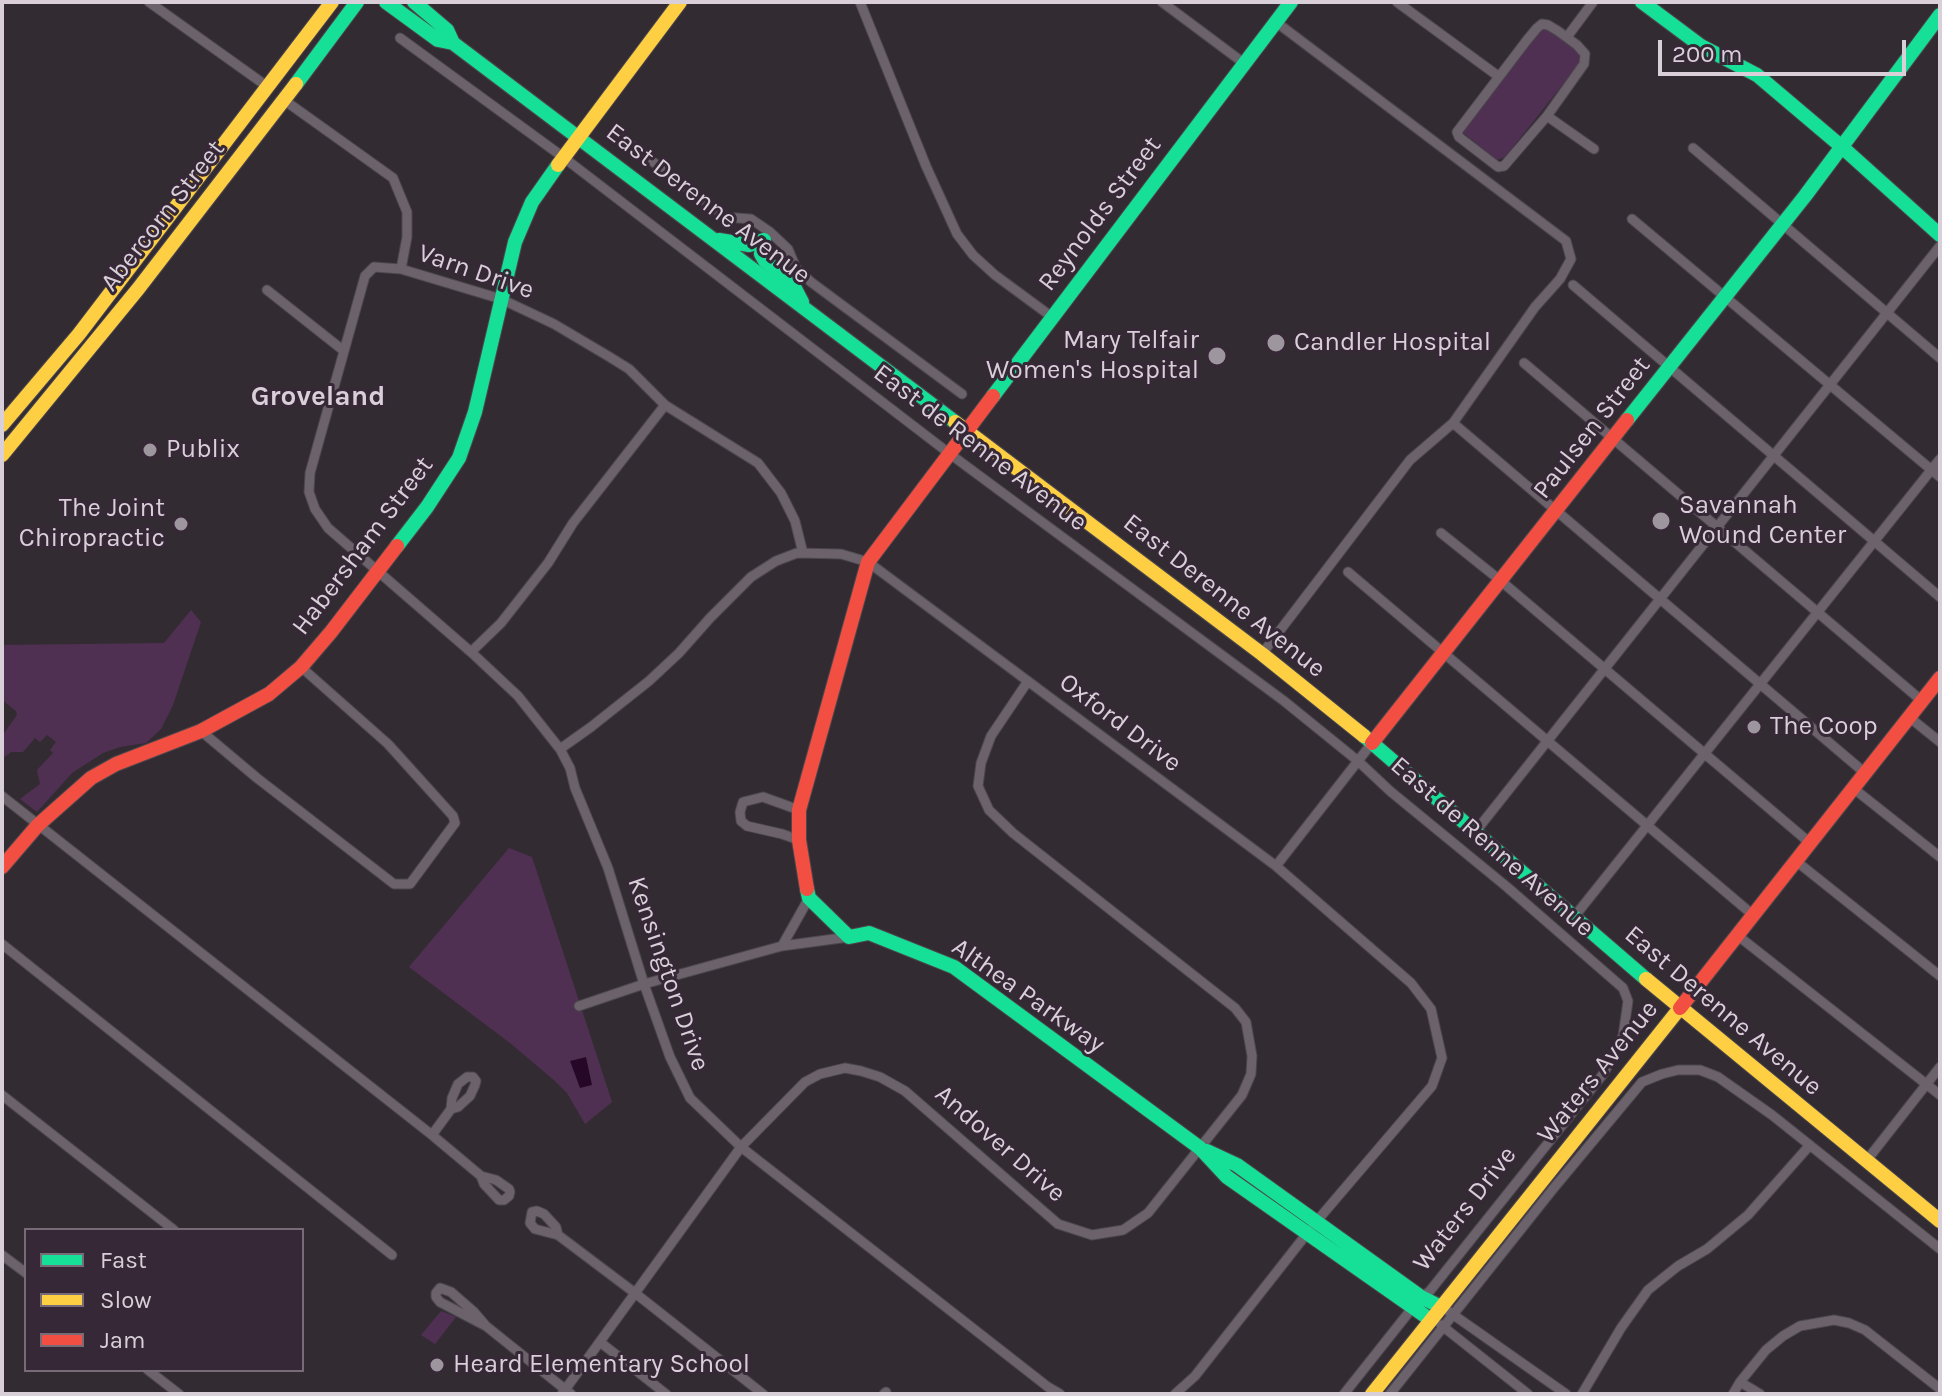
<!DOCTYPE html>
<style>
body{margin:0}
#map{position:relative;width:1942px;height:1396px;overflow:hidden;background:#322c32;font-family:Karla,sans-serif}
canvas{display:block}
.frame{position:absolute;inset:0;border:4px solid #d8cfd9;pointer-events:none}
.legend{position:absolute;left:24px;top:1228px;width:280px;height:144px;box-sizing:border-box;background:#362836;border:2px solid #776b77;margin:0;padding:10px 14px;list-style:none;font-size:24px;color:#d8cfd9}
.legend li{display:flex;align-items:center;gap:16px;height:40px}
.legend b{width:40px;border:2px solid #776b77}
.scale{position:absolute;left:1658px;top:40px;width:248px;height:36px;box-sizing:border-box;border:4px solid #d8cfd9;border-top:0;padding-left:10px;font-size:24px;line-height:28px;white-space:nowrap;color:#d8cfd9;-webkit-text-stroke:6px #362836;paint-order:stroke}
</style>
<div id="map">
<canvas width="1942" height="1396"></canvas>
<div class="frame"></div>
<ul class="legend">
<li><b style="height:10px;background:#16e098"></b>Fast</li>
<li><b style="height:10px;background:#ffcf43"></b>Slow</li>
<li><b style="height:10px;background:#f24e42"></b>Jam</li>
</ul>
<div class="scale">200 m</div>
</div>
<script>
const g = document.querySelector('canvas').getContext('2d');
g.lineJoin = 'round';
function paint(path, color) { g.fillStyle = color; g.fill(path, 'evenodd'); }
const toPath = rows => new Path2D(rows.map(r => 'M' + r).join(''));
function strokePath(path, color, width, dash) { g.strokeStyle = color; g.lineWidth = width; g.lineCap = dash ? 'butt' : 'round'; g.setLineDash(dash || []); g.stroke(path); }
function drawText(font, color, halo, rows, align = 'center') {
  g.font = font + ' Karla,sans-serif'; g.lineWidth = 6; g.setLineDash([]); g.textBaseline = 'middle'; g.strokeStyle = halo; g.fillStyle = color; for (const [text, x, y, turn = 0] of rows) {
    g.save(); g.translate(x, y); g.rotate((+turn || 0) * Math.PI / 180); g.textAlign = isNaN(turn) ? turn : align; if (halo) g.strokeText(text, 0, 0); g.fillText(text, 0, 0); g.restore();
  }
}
paint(toPath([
 [1541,28,1545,28,1575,50,1579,54,1579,64,1505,157,1497,160,1462,132],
 [191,610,201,622,173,705,161,729,146,743,120,747,103,753,72,773,37,812,20,799,40,784,37,770,53,753,50,750,56,742,47,735,40,742,35,738,23,752,11,752,3,758,2,763,2,736,17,715,16,711,2,700,2,645,164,643],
 [509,848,532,857,612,1102,585,1124,567,1093,555,1081,510,1043,409,967],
 [441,1311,456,1317,435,1344,421,1335]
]), '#503052');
paint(toPath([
 [586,1057,592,1085,580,1088,570,1061]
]), '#250828');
const street = toPath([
 [149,2,268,87],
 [860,2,926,166,957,234,973,255,995,275,1052,317],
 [1162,2,1245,64],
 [1397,2,1498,76],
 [1542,24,1548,25,1558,31,1577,45,1585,54,1584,64,1547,116,1504,166,1498,167,1459,137,1457,132,1527,40,1537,28,1542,24],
 [1567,37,1593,2],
 [400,38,563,157,950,454,1284,701,1358,761,1390,791,1507,887,1623,988,1628,1001,1623,1036,1604,1073,1429,1292,1421,1297,1344,1394],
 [284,100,393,178,407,212,407,237,401,269],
 [1547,116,1594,149],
 [614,132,725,217,751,219,770,232,788,249,796,268,811,282,962,394],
 [1693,148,1940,358],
 [1632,219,1940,477],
 [1573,285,1940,597],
 [267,290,344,351],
 [1524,363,1922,701],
 [1453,423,1865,773],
 [1441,533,1501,581,1810,843],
 [803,553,795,521,781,493,758,463,665,405,629,369,608,356,554,324,501,299,401,269,374,267,365,276,310,473,309,492,315,509,328,528,471,652,518,696,560,749,570,768,575,788,608,868,644,984,670,1057,690,1098,741,1147,1048,1387,1060,1394],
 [1348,572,1753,915],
 [471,652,501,623,548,563,573,523,665,405],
 [1262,654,1410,460,1453,423,1535,307,1560,279,1571,259,1566,241,1276,22],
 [1909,717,1940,742],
 [201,731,257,778,394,884,410,884,455,823,453,816,388,744,301,667],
 [560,749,591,727,649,681,679,653,710,618,751,577,776,561,797,553,841,554,868,562,1276,866,1411,983,1431,1009,1442,1058,1432,1086,1316,1222,1195,1376,1175,1394],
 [1853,788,1940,857],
 [2,796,432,1135,481,1176,496,1180,509,1189,510,1192,509,1196,504,1200,499,1200,484,1184,481,1176],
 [799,810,763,797,743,802,740,812,741,821,747,826,782,834,799,840],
 [1476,831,1940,246],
 [1796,861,1940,976],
 [1276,866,1372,743],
 [1574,917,1940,459],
 [1737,935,1940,1095],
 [2,944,392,1255],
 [782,946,809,898],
 [579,1006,644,984,782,946,849,937],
 [2,1095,174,1230],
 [432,1135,451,1109,458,1107,470,1096,475,1085,476,1081,473,1077,467,1077,458,1084,452,1098,451,1109],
 [1867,1160,1940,1067],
 [558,1235,556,1227,544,1214,537,1211,532,1212,530,1223,535,1229,558,1235,635,1293,763,1394],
 [2,1255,26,1273],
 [1448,1311,1566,1394],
 [1441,1325,1528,1394],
 [486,1326,474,1312,451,1292,440,1288,436,1293,436,1297,440,1302,486,1326,571,1394],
 [600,1342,666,1394],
 [148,1370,179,1394],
 [1740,1382,1760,1394],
 [562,1394,741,1147,805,1082,820,1074,845,1068,861,1071,880,1077,905,1091,1058,1224,1092,1235,1123,1230,1148,1213,1242,1095,1251,1074,1252,1056,1246,1022,1235,1008,1013,833,989,810,978,786,981,763,991,736,1028,681],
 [884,1394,886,1392],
 [1390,1394,1553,1189,1642,1082,1662,1074,1678,1070,1700,1070,1718,1077,1772,1115,1940,1249],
 [1582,1394,1621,1328,1648,1290,1678,1266,1707,1249,1748,1215,1810,1145],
 [1733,1394,1740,1382,1766,1350,1783,1336,1800,1326,1834,1320,1849,1323,1865,1330,1940,1389]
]);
const fast = toPath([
 [386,2,438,40,453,43],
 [414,2,447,30,453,43,955,422],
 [1642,2,1701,46,1757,75,1842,147,1940,235],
 [296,84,357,2],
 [719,240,749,245,764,240],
 [764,240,761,254,765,261,791,281,802,302],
 [993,396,1291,2],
 [1627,420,1805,196,1940,15],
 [397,546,427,507,459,458,475,412,515,242,532,202,558,165],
 [1364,736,1646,979],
 [807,889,809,898,849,937,869,933,954,967,1200,1148,1227,1177,1431,1320],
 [1207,1151,1237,1165,1421,1297,1441,1307]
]);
const slow = toPath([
 [558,165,680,2],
 [955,422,1262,654,1364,736],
 [2,425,79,334,332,2],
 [2,455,138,289,296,84],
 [1646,979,1940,1221],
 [1372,1394,1680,1008]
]);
const jam = toPath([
 [1372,743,1627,420],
 [2,867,38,825,91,778,116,764,201,731,269,694,301,667,331,632,397,546],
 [807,889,799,840,799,810,868,562,993,396],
 [1680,1008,1940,678]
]);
strokePath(street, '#4c474c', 11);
strokePath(fast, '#4c474c', 16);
strokePath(slow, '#4c474c', 16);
strokePath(jam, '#4c474c', 16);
strokePath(street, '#6b626c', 9);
strokePath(fast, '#16e098', 14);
strokePath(slow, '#ffcf43', 14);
strokePath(jam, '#f24e42', 14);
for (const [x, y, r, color] of [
 [1276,343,10,"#9e969f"],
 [1217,356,10,"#9e969f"],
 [150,450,8,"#9e969f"],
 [1661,521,10,"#9e969f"],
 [181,524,8,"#9e969f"],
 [1754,727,8,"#9e969f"],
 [437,1365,8,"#9e969f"]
]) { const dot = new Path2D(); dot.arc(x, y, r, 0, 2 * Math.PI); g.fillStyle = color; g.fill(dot); strokePath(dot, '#362836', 3); }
drawText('26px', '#d8cfd9', '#362836', [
 ["East Derenne Avenue",708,204,37],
 ["Reynolds Street",1100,214,-53],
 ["Abercorn Street",163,216,-52],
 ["Varn Drive",476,272,19],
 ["Paulsen Street",1592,428,-52],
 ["East de Renne Avenue",980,448,37],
 ["Habersham Street",363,546,-53],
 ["East Derenne Avenue",1224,596,38],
 ["Oxford Drive",1120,723,37],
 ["East de Renne Avenue",1492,847,41],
 ["Kensington Drive",668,974,71],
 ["Althea Parkway",1028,996,35],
 ["East Derenne Avenue",1723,1011,40],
 ["Waters Avenue",1598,1072,-51],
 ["Andover Drive",1000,1144,41],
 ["Waters Drive",1465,1209,-52]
]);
drawText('26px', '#d8cfd9', '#362836', [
 ["Mary Telfair",1199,341,"right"],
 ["Women's Hospital",1199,371,"right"],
 ["Candler Hospital",1294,343],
 ["Publix",166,450],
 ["Savannah",1679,506],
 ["Wound Center",1679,536],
 ["The Joint",165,509,"right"],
 ["Chiropractic",165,539,"right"],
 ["The Coop",1770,727],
 ["Heard Elementary School",453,1365]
], 'left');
drawText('bold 28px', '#d8cfd9', '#362836', [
 ["Groveland",318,397]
]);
</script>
